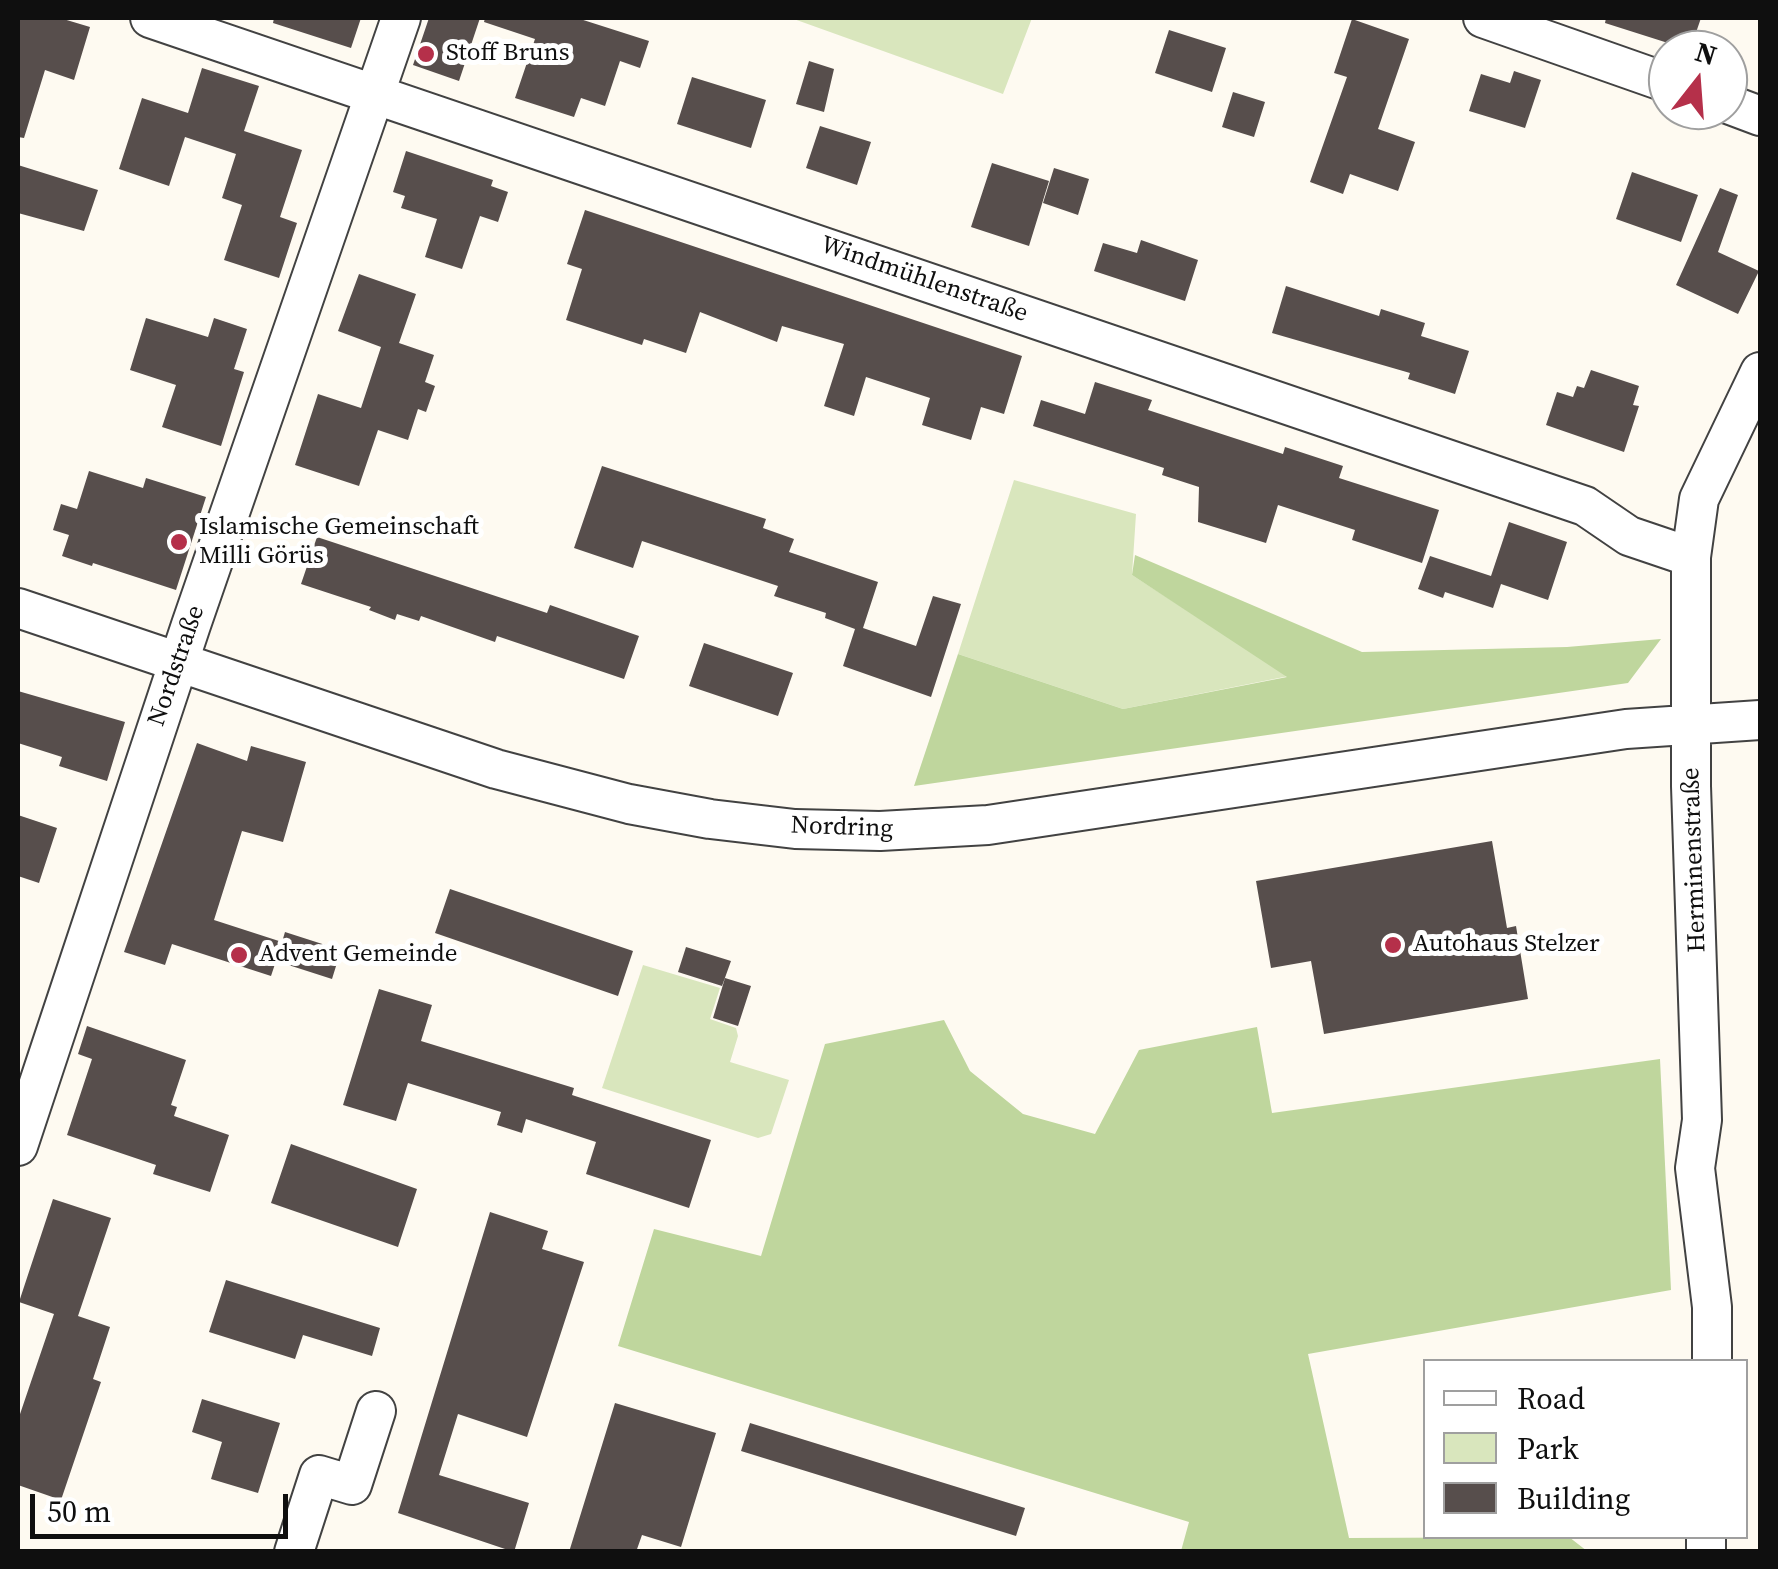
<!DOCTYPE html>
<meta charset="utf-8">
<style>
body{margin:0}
#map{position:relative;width:1778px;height:1569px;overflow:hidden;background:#fefaf1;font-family:"Source Serif 4",serif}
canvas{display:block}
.frame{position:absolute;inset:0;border:20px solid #0f0f0f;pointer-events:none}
.legend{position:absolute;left:1423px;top:1359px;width:325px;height:180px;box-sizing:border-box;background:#fff;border:2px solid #9f9f9f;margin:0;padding:12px 18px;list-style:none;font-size:30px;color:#0f0f0f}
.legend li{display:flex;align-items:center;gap:20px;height:50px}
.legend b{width:50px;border:2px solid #9f9f9f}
.north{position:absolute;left:1648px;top:30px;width:100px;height:100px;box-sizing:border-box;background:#fff;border:2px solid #9f9f9f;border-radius:50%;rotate:17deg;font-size:28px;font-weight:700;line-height:40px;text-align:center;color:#0f0f0f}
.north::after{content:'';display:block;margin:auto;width:35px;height:45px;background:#b5304a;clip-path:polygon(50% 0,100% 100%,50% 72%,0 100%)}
.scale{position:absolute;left:30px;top:1494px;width:258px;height:45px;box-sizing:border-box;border:5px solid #0f0f0f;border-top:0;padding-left:12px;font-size:30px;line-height:35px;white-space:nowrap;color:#0f0f0f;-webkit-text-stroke:8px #fff;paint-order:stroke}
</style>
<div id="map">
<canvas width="1778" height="1569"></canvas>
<div class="frame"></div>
<ul class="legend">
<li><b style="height:12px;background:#fff"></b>Road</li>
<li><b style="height:28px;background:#d9e6bd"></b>Park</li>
<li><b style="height:28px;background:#574e4c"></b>Building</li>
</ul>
<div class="north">N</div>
<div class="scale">50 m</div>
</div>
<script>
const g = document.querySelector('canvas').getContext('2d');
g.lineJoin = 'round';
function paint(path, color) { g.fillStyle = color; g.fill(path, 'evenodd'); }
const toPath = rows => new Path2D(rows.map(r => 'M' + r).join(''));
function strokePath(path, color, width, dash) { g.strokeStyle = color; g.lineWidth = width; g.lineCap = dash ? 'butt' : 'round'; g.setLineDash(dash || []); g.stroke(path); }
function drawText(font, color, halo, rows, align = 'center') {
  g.font = font + ' "Source Serif 4",serif'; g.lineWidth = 10; g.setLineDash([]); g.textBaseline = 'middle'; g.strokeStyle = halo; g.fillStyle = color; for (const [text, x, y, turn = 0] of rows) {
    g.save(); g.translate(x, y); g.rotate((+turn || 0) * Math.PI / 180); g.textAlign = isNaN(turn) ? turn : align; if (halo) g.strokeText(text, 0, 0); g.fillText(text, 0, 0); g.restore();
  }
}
paint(toPath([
 [791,18,1032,18,1003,94],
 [1014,480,1136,514,1132,575,1289,676,1123,709,958,654],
 [643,965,720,988,710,1019,736,1028,738,1036,730,1062,789,1080,771,1134,758,1138,602,1088]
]), '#d9e6bd');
paint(toPath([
 [1135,555,1362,652,1567,647,1661,639,1628,683,914,786,958,654,1123,709,1287,677,1132,575],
 [944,1020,970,1071,1023,1114,1095,1134,1139,1050,1257,1027,1272,1113,1660,1059,1671,1290,1308,1354,1349,1538,1569,1537,1587,1551,1181,1551,1189,1522,618,1346,654,1229,761,1256,825,1044]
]), '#bfd69d');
paint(toPath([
 [18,18,60,18,90,27,74,80,45,70,24,138,18,137],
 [274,18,361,18,351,48,273,23],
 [429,18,480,18,459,81,413,65],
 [485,18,577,18,649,41,640,68,620,61,605,106,581,98,574,117,515,98,535,39,484,22],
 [1606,18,1701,18,1690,50,1605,23],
 [1352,19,1409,39,1378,129,1415,142,1398,191,1350,174,1343,194,1310,182,1347,77,1334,73],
 [1169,30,1226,48,1212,92,1155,73],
 [809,61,834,69,824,112,796,104],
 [202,68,259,86,244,131,302,150,280,217,297,223,279,278,224,260,242,205,222,198,236,154,185,137,169,186,119,169,142,98,188,113],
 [1514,71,1541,80,1525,128,1469,111,1481,74,1510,83],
 [692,77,766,100,751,148,677,124],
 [1233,92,1265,102,1254,137,1222,127],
 [820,126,871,142,857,185,806,168],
 [406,151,493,180,491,186,508,192,498,222,480,216,462,269,425,257,437,219,401,208,405,196,393,192],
 [992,163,1049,181,1029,246,971,227],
 [18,165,98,190,84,231,18,213],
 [1054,168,1089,179,1078,215,1043,203],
 [1632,172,1698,195,1681,242,1616,219],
 [1720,188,1738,195,1718,252,1759,271,1738,314,1676,285],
 [585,210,1022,356,1004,414,981,407,971,440,922,425,930,398,866,377,854,416,824,406,844,344,782,326,777,342,700,312,686,353,644,339,642,345,566,320,582,269,567,264],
 [1141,240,1198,260,1185,301,1094,271,1103,243,1137,253],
 [359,274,416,294,399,343,434,355,425,382,435,386,426,412,418,409,408,440,378,430,359,486,295,465,318,394,361,408,381,347,338,331],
 [1286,286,1379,316,1381,309,1425,323,1421,336,1469,351,1455,394,1408,379,1410,373,1272,333],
 [146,318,208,337,214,318,247,329,234,369,244,372,221,446,162,427,176,385,130,370],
 [1591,370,1639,386,1633,405,1639,406,1624,452,1546,425,1557,392,1573,397,1577,386,1584,388],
 [1095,382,1152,400,1148,410,1283,454,1285,447,1343,466,1339,478,1439,510,1422,563,1352,540,1355,530,1278,505,1266,543,1198,522,1199,487,1162,475,1164,468,1033,426,1041,400,1085,414],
 [602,466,766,519,763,528,794,539,789,552,878,582,863,628,916,646,933,596,961,604,931,697,843,666,855,629,825,618,826,613,774,596,778,586,642,541,633,568,574,548],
 [89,471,143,488,146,478,206,497,176,590,93,563,92,566,62,556,69,535,53,530,61,504,77,509],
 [1509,522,1567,542,1548,600,1501,584,1493,608,1445,592,1443,598,1418,589,1430,556,1491,576],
 [317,537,547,613,550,605,639,636,624,679,497,636,495,642,421,616,419,621,397,614,395,620,369,610,371,607,301,584],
 [704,643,793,673,778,716,689,686],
 [18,691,125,722,107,781,59,766,62,757,18,743],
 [197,743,247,761,251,746,306,762,283,842,242,831,214,920,282,942,285,932,341,950,332,979,276,961,271,976,172,944,165,965,124,952],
 [18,815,57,828,39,883,18,876],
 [1492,841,1507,928,1516,926,1528,999,1324,1034,1311,961,1271,968,1256,881],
 [450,889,633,951,618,996,435,933],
 [686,947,731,961,722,986,678,972],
 [725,978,751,986,738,1026,713,1018],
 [379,989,432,1005,421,1041,574,1088,572,1095,711,1140,689,1208,586,1174,596,1142,526,1119,522,1133,497,1125,501,1112,408,1083,396,1121,343,1105],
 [87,1026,186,1060,171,1105,177,1107,174,1116,229,1135,210,1192,153,1174,156,1165,67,1135,92,1059,78,1054],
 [291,1144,417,1189,398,1247,271,1203],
 [53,1199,111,1218,78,1316,110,1327,93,1379,101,1382,61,1500,18,1485,18,1420,54,1314,19,1302],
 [490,1212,548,1231,542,1249,584,1262,527,1437,458,1414,439,1475,529,1503,514,1552,398,1513],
 [226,1280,380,1328,372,1356,303,1335,295,1359,209,1332],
 [202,1399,280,1423,258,1493,211,1479,222,1442,192,1432],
 [615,1403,716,1433,681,1547,642,1535,636,1552,569,1552],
 [750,1423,1025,1508,1016,1536,741,1451]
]), '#574e4c');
const minor = toPath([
 [150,18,1585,506,1629,536,1691,557],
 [1483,18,1668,83],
 [1728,104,1760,116],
 [18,608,496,769,629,804,710,819,795,829,880,831,988,825,1626,729,1760,720],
 [18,1146,191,625,401,18],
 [1712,1362,1712,1307,1695,1168,1702,1120,1691,786,1691,557,1699,499,1760,372],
 [1706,1536,1706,1552],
 [294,1552,319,1475,352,1485,376,1411]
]);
strokePath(minor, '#424242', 42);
strokePath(minor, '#fff', 38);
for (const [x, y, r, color] of [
 [426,54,10,"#b5304a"],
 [179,542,10,"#b5304a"],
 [1393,945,10,"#b5304a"],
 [239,955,10,"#b5304a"]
]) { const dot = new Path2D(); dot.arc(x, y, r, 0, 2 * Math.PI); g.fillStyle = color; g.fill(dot); strokePath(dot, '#fff', 4); }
drawText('25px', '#0f0f0f', '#fff', [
 ["Stoff Bruns",446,54],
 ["Islamische Gemeinschaft",199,528],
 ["Milli Görüs",199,557],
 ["Autohaus Stelzer",1413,945],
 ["Advent Gemeinde",259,955]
], 'left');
drawText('25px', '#0f0f0f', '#fff', [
 ["Windmühlenstraße",924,280,19],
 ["Nordstraße",177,666,-71],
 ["Nordring",842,828,2],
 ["Herminenstraße",1695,860,-92]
]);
</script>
